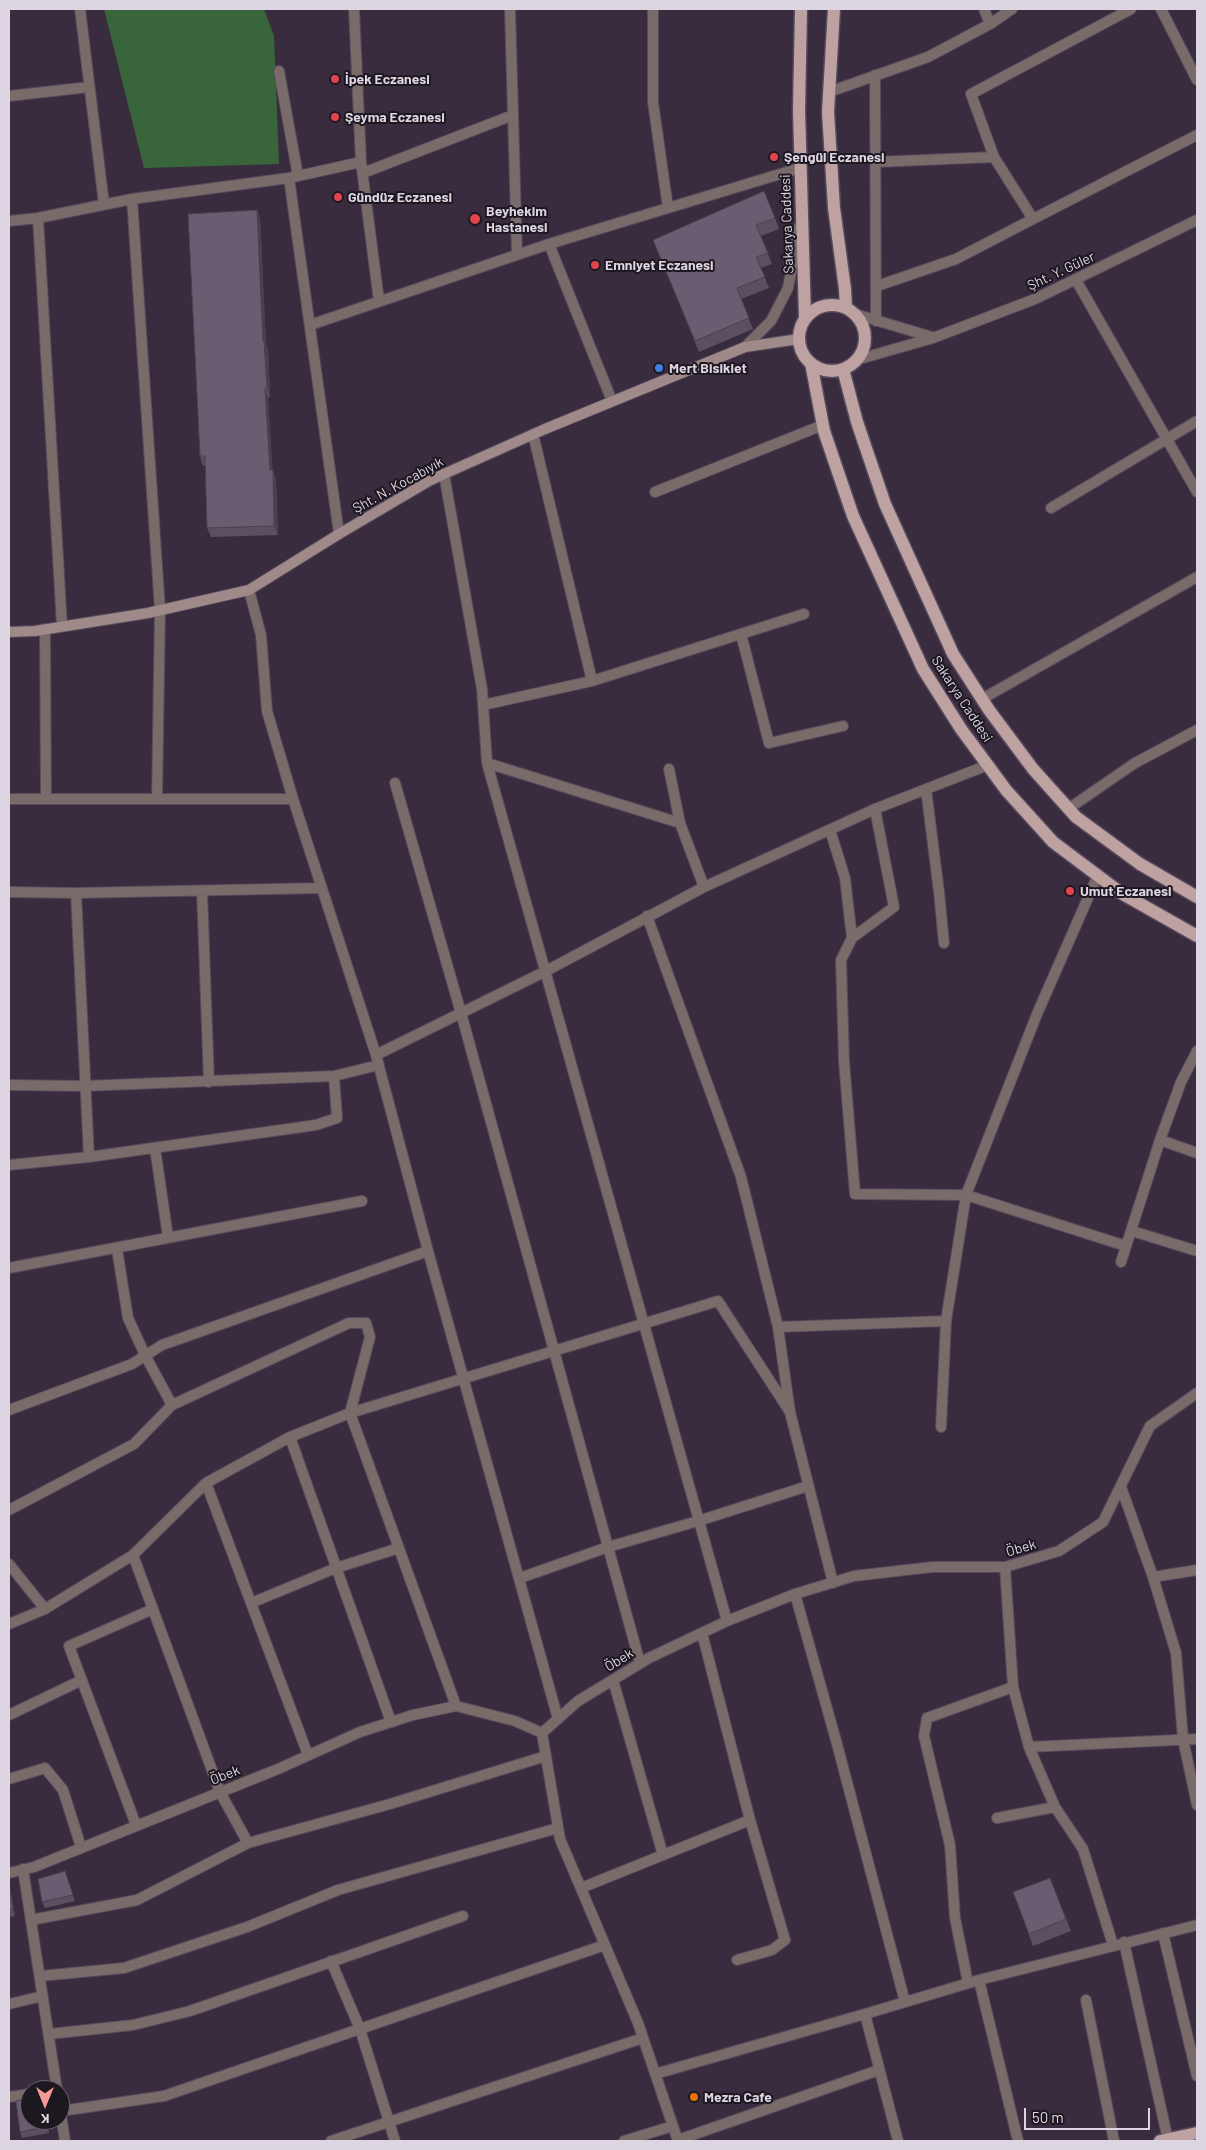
<!DOCTYPE html>
<meta charset="utf-8">
<style>
body{margin:0}
#map{position:relative;width:1206px;height:2150px;overflow:hidden;background:#392c3f;font-family:Barlow,sans-serif}
canvas{display:block}
.frame{position:absolute;inset:0;border:10px solid #ddd5e1;pointer-events:none}
.north{position:absolute;left:20px;top:2080px;width:50px;height:50px;box-sizing:border-box;background:#1d1720;border:1px solid #6a636d;border-radius:50%;rotate:180deg;font-size:14px;font-weight:700;line-height:20px;text-align:center;color:#ddd5e1}
.north::after{content:'';display:block;margin:auto;width:18px;height:22px;background:#f59b97;clip-path:polygon(50% 0,100% 100%,50% 72%,0 100%)}
.scale{position:absolute;left:1024px;top:2108px;width:126px;height:22px;box-sizing:border-box;border:2px solid #ddd5e1;border-top:0;padding-left:6px;font-size:15px;line-height:18px;white-space:nowrap;color:#ddd5e1;-webkit-text-stroke:4px #1d1720;paint-order:stroke}
</style>
<div id="map">
<canvas width="1206" height="2150"></canvas>
<div class="frame"></div>
<div class="north">K</div>
<div class="scale">50 m</div>
</div>
<script>
const g = document.querySelector('canvas').getContext('2d');
g.lineJoin = 'round';
function paint(path, color) { g.fillStyle = color; g.fill(path, 'evenodd'); }
const toPath = rows => new Path2D(rows.map(r => 'M' + r).join(''));
function strokePath(path, color, width, dash) { g.strokeStyle = color; g.lineWidth = width; g.lineCap = dash ? 'butt' : 'round'; g.setLineDash(dash || []); g.stroke(path); }
function drawText(font, color, halo, rows, align = 'center') {
  g.font = font + ' Barlow,sans-serif'; g.lineWidth = 4; g.setLineDash([]); g.textBaseline = 'middle'; g.strokeStyle = halo; g.fillStyle = color; for (const [text, x, y, turn = 0] of rows) {
    g.save(); g.translate(x, y); g.rotate((+turn || 0) * Math.PI / 180); g.textAlign = isNaN(turn) ? turn : align; if (halo) g.strokeText(text, 0, 0); g.fillText(text, 0, 0); g.restore();
  }
}
paint(toPath([
 [104,9,264,9,274,36,279,164,144,168]
]), '#39653a');
const street = toPath([
 [80,9,104,204],
 [354,9,361,162,379,301],
 [510,9,517,255],
 [653,9,653,102,668,208],
 [984,9,990,24],
 [1161,9,1197,80],
 [279,71,298,176],
 [875,75,876,321],
 [829,92,928,57,990,24,1012,9],
 [9,96,89,87],
 [994,157,971,94,1131,9],
 [876,162,994,157,1033,219,956,259,877,286],
 [363,173,513,115],
 [289,178,339,534],
 [132,199,160,610,157,799],
 [38,218,62,626],
 [1033,219,1197,135],
 [9,221,38,218,132,199,289,178,361,162],
 [549,244,612,401],
 [1076,280,1197,492],
 [855,314,932,337],
 [310,325,549,244,800,168],
 [745,347,771,321,788,288,799,227],
 [856,360,933,338,1035,299,1197,220],
 [533,434,592,681],
 [444,474,482,689,487,763],
 [655,492,823,425],
 [1051,508,1197,421],
 [249,590,261,635,267,711,293,799,376,1055,428,1251,558,1719],
 [45,629,46,799],
 [741,634,769,743,843,726],
 [982,699,1197,577],
 [483,705,592,681,804,614],
 [669,769,680,823,704,887],
 [395,783,461,1013,640,1663],
 [926,789,939,892,944,943],
 [9,799,293,799],
 [1068,809,1135,763,1197,730],
 [680,823,487,763,727,1621],
 [830,830,845,878,852,938,841,960,844,1061,855,1194,966,1195,1126,1246],
 [202,891,209,1082],
 [9,892,76,893,322,888],
 [76,893,89,1157],
 [647,916,741,1177,778,1327,790,1412,833,1583],
 [852,938,894,907,875,809],
 [376,1055,546,971,704,887,875,809,988,765],
 [9,1085,84,1086,334,1076,379,1065],
 [1160,1140,1197,1153],
 [155,1148,168,1237],
 [9,1165,89,1157,316,1125,337,1118,334,1076],
 [1132,1231,1197,1251],
 [117,1249,128,1318,146,1357,172,1405],
 [1121,1262,1160,1140,1181,1082,1197,1051],
 [9,1268,362,1201],
 [778,1327,946,1321],
 [9,1410,132,1364,162,1345,428,1251],
 [941,1427,946,1321,966,1195,1037,1014,1098,875],
 [290,1437,391,1722],
 [206,1483,308,1755],
 [1121,1487,1153,1577,1176,1653,1183,1739,1197,1805],
 [9,1510,134,1444,172,1405,349,1323,366,1323,370,1337,350,1413,456,1706],
 [133,1555,220,1792,248,1843],
 [9,1564,45,1609],
 [1005,1567,1013,1687,1029,1747,1055,1807,1083,1849,1113,1945],
 [1153,1577,1197,1570],
 [520,1578,608,1547,698,1521,808,1486],
 [795,1594,837,1744,905,2002],
 [251,1603,336,1568,399,1548],
 [9,1624,45,1609,133,1555,206,1483,290,1437,350,1413,718,1301,790,1412],
 [702,1633,750,1820,785,1940,772,1950,737,1960],
 [613,1680,663,1855],
 [9,1715,82,1680],
 [542,1733,578,1701,649,1658,727,1621,795,1594,854,1576,932,1567,1005,1567,1059,1551,1103,1522,1150,1426,1197,1393],
 [542,1733,560,1839,638,2023,678,2141],
 [1029,1747,1197,1739],
 [9,1779,45,1768,63,1790,81,1847],
 [997,1818,1055,1807],
 [136,1825,69,1646,153,1609],
 [23,1869,57,2090],
 [9,1873,34,1867,278,1769,360,1732,413,1715,456,1706,515,1721,542,1733],
 [581,1888,750,1820],
 [31,1920,137,1900,248,1843,390,1804,546,1756],
 [1163,1933,1197,2076],
 [1124,1942,1168,2140],
 [331,1961,360,2029,395,2141],
 [40,1976,124,1968,247,1927,338,1890,558,1828],
 [979,1980,1018,2141],
 [968,1983,955,1918,950,1845,924,1736,927,1718,1013,1687],
 [1086,2000,1114,2141],
 [9,2004,43,1996],
 [49,2034,133,2025,190,2011,463,1916],
 [655,2074,865,2014],
 [9,2097,30,2094],
 [60,2108,65,2141],
 [61,2111,164,2096,605,1945],
 [678,2140,879,2070],
 [331,2141,643,2038],
 [624,2141,673,2126],
 [898,2141,865,2014,979,1980,1197,1925]
]);
const secondary = toPath([
 [9,632,35,631,148,613,249,590,339,534,429,481,444,474,545,429,745,347,799,339]
]);
const primary = toPath([
 [801,9,799,110,805,318],
 [834,9,828,112,834,208,845,289,846,308],
 '799 338a33 33 0 1 1 66 0a33 33 0 1 1-66 0Z',
 [811,363,824,431,853,516,923,669,961,729,1006,790,1053,842,1121,893,1197,936],
 [843,369,857,422,885,504,953,654,989,710,1033,769,1076,817,1140,864,1197,897],
 [1160,2141,1197,2133]
]);
strokePath(street, '#574a5c', 12);
strokePath(secondary, '#574a5c', 12);
strokePath(primary, '#574a5c', 15);
strokePath(street, '#786b6a', 10);
strokePath(secondary, '#9f8a89', 10);
strokePath(primary, '#bda2a1', 12);
paint(toPath([
 [775,218,779,229,761,236,772,264,761,268,769,288,741,299,753,329,699,352,653,240],
 [260,219,266,345,268,350,270,397,268,397,272,470,276,479,278,535,211,537,207,528,205,465,203,466,200,456],
 [65,1871,75,1901,45,1908,42,1902],
 [1050,1878,1071,1931,1033,1946,1013,1892],
 [9,1883,15,1916,9,1917],
 [30,2120,47,2120,49,2133,22,2138,20,2132]
]), '#5b4f61');
paint(toPath([
 [257,210,260,219,266,345,268,350,270,397,267,388,263,341],
 [265,388,268,397,273,474,273,470,276,479,278,535,274,526,270,470],
 [9,1883,10,1885,15,1916,13,1910],
 [46,2120,47,2120,49,2133,46,2127]
]), '#4a404f');
const building = toPath([
 [764,191,775,218,756,225,768,253,756,257,765,277,737,288,749,318,695,341,653,240,764,191],
 [257,210,263,341,264,341,267,388,265,388,270,470,273,470,274,526,207,528,205,456,200,456,188,214,257,210],
 [65,1871,73,1895,42,1902,38,1879,65,1871],
 [1050,1878,1066,1919,1029,1934,1013,1892,1050,1878],
 [9,1886,13,1910,9,1910,9,1886],
 [30,2098,30,2120,46,2120,46,2127,20,2132,16,2101,30,2098]
]);
paint(building, '#6a5c71');
strokePath(building, '#4a404f', 1);
for (const [x, y, r, color] of [
 [335,79,5,"#e0444e"],
 [335,117,5,"#e0444e"],
 [774,157,5,"#e0444e"],
 [338,197,5,"#e0444e"],
 [475,219,6,"#e0444e"],
 [595,265,5,"#e0444e"],
 [659,368,5,"#3f7fe0"],
 [1070,891,5,"#e0444e"],
 [694,2097,5,"#e8710a"]
]) { const dot = new Path2D(); dot.arc(x, y, r, 0, 2 * Math.PI); g.fillStyle = color; g.fill(dot); strokePath(dot, '#1d1720', 2); }
drawText('bold 14px', '#ddd5e1', '#1d1720', [
 ["İpek Eczanesi",345,79],
 ["Şeyma Eczanesi",345,117],
 ["Şengül Eczanesi",784,157],
 ["Gündüz Eczanesi",348,197],
 ["Beyhekim",486,211],
 ["Hastanesi",486,227],
 ["Emniyet Eczanesi",605,265],
 ["Mert Bisiklet",669,368],
 ["Umut Eczanesi",1080,891],
 ["Mezra Cafe",704,2097]
], 'left');
drawText('14px', '#ddd5e1', '#1d1720', [
 ["Sakarya Caddesi",787,224,-92],
 ["Şht. Y. Güler",1061,271,-25],
 ["Şht. N. Kocabıyık",398,485,-29],
 ["Sakarya Caddesi",962,699,57],
 ["Öbek",1021,1548,-16],
 ["Öbek",619,1660,-32],
 ["Öbek",225,1775,-22]
]);
</script>
